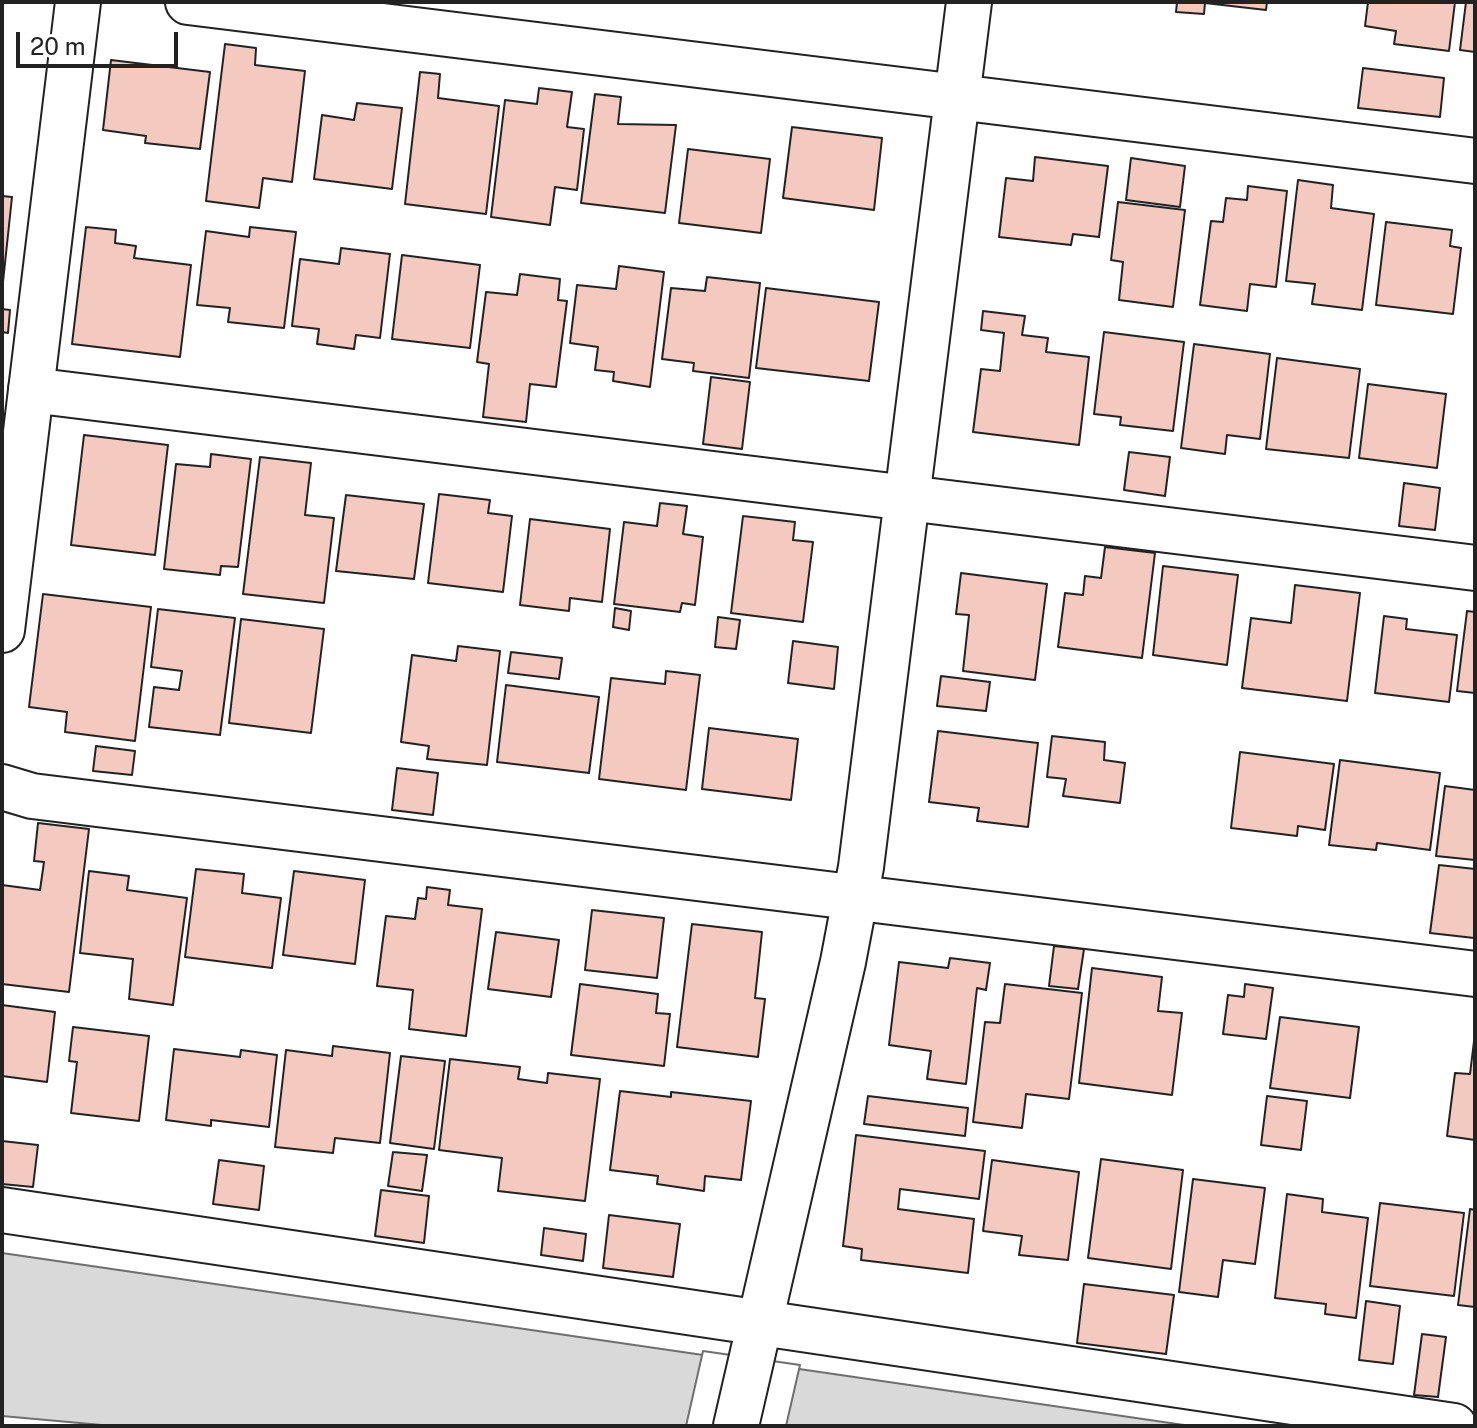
<!DOCTYPE html>
<style>
body{margin:0}
#map{position:relative;width:1477px;height:1428px;overflow:hidden;background:#fff;font-family:"Public Sans",sans-serif}
canvas{display:block}
.frame{position:absolute;inset:0;border:4px solid #222;pointer-events:none}
.scale{position:absolute;left:16px;top:32px;width:162px;height:36px;box-sizing:border-box;border:4px solid #222;border-top:0;padding-left:10px;font-size:24px;line-height:28px;white-space:nowrap;color:#222;-webkit-text-stroke:6px #fff;paint-order:stroke}
</style>
<div id="map">
<canvas width="1477" height="1428"></canvas>
<div class="frame"></div>
<div class="scale">20 m</div>
</div>
<script>
const g = document.querySelector('canvas').getContext('2d');
g.lineJoin = 'round';
function paint(path, color) { g.fillStyle = color; g.fill(path, 'evenodd'); }
const toPath = rows => new Path2D(rows.map(r => 'M' + r).join(''));
function strokePath(path, color, width, dash) { g.strokeStyle = color; g.lineWidth = width; g.lineCap = dash ? 'butt' : 'round'; g.setLineDash(dash || []); g.stroke(path); }
const water = toPath([
 [2,1253,1191,1426,113,1426,2,1416,2,1253]
]);
paint(water, '#d9d9d9');
strokePath(water, '#6f6f6f', 2);
const pier = toPath([
 [703,1351,800,1365,786,1426,686,1426,703,1351]
]);
paint(pier, '#fff');
strokePath(pier, '#6f6f6f', 2);
const building = toPath([
 [1177,2,1267,2,1266,10,1205,3,1204,14,1176,12,1177,2],
 [1368,2,1455,2,1449,51,1394,44,1396,31,1365,26,1368,2],
 [1466,2,1475,2,1475,52,1460,50,1466,2],
 [225,44,256,48,255,65,305,71,292,182,263,178,259,208,206,201,225,44],
 [111,60,210,72,200,149,145,143,146,136,103,130,111,60],
 [1363,68,1444,78,1440,117,1358,108,1363,68],
 [420,72,440,74,438,98,499,106,486,214,405,204,420,72],
 [539,88,572,92,567,127,584,129,577,190,555,187,550,225,491,217,505,100,537,104,539,88],
 [595,94,621,97,618,124,676,125,665,213,581,203,595,94],
 [357,103,402,108,392,189,314,179,322,115,354,120,357,103],
 [792,127,882,138,874,210,783,198,792,127],
 [688,149,770,159,761,233,679,223,688,149],
 [1035,157,1108,166,1099,237,1073,234,1071,245,999,237,1006,178,1033,181,1035,157],
 [1131,158,1185,166,1180,207,1126,200,1131,158],
 [1298,180,1333,185,1331,208,1374,214,1362,310,1312,304,1315,284,1286,281,1298,180],
 [1248,186,1287,191,1276,287,1250,284,1247,311,1200,305,1211,221,1223,222,1226,198,1247,200,1248,186],
 [2,196,12,197,3,282,2,282,2,196],
 [1118,202,1185,210,1173,307,1119,300,1123,262,1111,260,1118,202],
 [1386,222,1452,230,1450,246,1461,248,1453,314,1376,305,1386,222],
 [86,227,116,230,115,243,136,246,134,258,191,265,180,357,72,344,86,227],
 [250,227,296,232,284,328,228,322,230,308,197,305,206,231,249,237,250,227],
 [341,248,390,254,380,338,356,335,354,349,317,344,319,329,292,326,300,259,339,264,341,248],
 [402,255,480,265,470,348,392,339,402,255],
 [619,266,664,272,650,387,613,381,614,372,595,370,598,347,570,343,577,285,616,289,619,266],
 [520,274,560,279,558,300,567,301,556,387,530,384,526,422,483,417,489,364,477,362,486,292,517,295,520,274],
 [707,277,760,283,749,378,693,371,694,363,662,359,671,288,705,291,707,277],
 [766,288,879,302,869,381,756,368,766,288],
 [2,309,10,310,8,333,2,332,2,309],
 [983,311,1025,316,1022,335,1048,338,1046,352,1089,357,1079,445,973,432,981,369,1000,371,1004,333,981,330,983,311],
 [1104,332,1184,342,1173,431,1120,425,1121,417,1094,414,1104,332],
 [1194,344,1270,354,1260,439,1227,435,1225,454,1181,448,1194,344],
 [1277,358,1360,369,1349,458,1266,449,1277,358],
 [711,377,750,382,742,449,703,444,711,377],
 [1368,384,1446,394,1437,468,1359,458,1368,384],
 [84,435,168,445,155,555,71,545,84,435],
 [1129,452,1170,457,1165,496,1124,490,1129,452],
 [211,454,251,459,238,567,221,566,220,575,164,569,176,464,210,467,211,454],
 [260,457,311,463,305,515,334,518,324,603,243,594,260,457],
 [1404,483,1440,488,1435,530,1399,526,1404,483],
 [439,494,490,500,488,513,512,516,503,592,428,583,439,494],
 [346,495,424,504,414,579,336,571,346,495],
 [660,503,687,506,683,534,703,537,695,605,682,603,680,612,614,604,624,522,657,526,660,503],
 [743,516,795,522,793,540,813,542,803,622,731,613,743,516],
 [530,519,610,529,602,602,570,598,569,611,520,605,530,519],
 [1105,547,1155,553,1142,658,1058,647,1065,593,1083,595,1085,576,1101,578,1105,547],
 [1163,566,1238,575,1227,665,1153,655,1163,566],
 [961,573,1047,584,1035,680,963,671,969,615,956,614,961,573],
 [1295,585,1360,593,1347,701,1242,688,1251,618,1291,623,1295,585],
 [43,594,151,607,135,741,65,732,67,712,29,707,43,594],
 [615,608,631,611,629,630,613,627,615,608],
 [158,609,235,618,220,735,149,727,154,687,179,690,182,671,151,667,158,609],
 [1467,611,1475,612,1475,693,1457,691,1467,611],
 [1384,616,1407,619,1406,629,1457,635,1449,702,1375,693,1384,616],
 [718,617,740,620,736,649,715,647,718,617],
 [241,619,324,629,311,733,229,723,241,619],
 [793,641,838,647,834,689,788,683,793,641],
 [458,646,500,651,487,765,427,759,429,746,401,742,412,655,456,661,458,646],
 [511,652,562,658,559,679,508,673,511,652],
 [666,671,700,675,686,790,599,779,611,678,665,684,666,671],
 [941,676,990,682,986,711,937,706,941,676],
 [506,685,599,697,589,773,497,762,506,685],
 [709,728,798,739,791,800,702,789,709,728],
 [938,731,1038,743,1028,827,977,821,979,808,929,802,938,731],
 [1052,736,1105,742,1104,760,1125,763,1120,803,1063,796,1066,779,1047,777,1052,736],
 [96,746,135,751,132,775,93,771,96,746],
 [1240,752,1334,764,1325,830,1298,826,1297,836,1231,828,1240,752],
 [1340,760,1440,773,1430,850,1377,843,1376,850,1329,845,1340,760],
 [397,768,438,773,433,815,392,810,397,768],
 [1445,786,1475,790,1475,860,1436,856,1445,786],
 [38,823,89,829,69,992,2,984,2,885,40,890,44,862,34,861,38,823],
 [1439,865,1475,869,1474,938,1430,933,1439,865],
 [196,869,244,874,242,893,281,898,272,968,185,957,196,869],
 [89,871,129,876,127,890,187,898,173,1005,129,999,133,959,80,953,89,871],
 [294,871,365,880,355,964,283,955,294,871],
 [427,887,450,890,448,905,482,909,466,1036,409,1029,413,990,377,986,386,916,415,919,418,898,426,899,427,887],
 [592,910,664,918,657,978,585,970,592,910],
 [692,924,762,932,755,998,765,999,758,1057,677,1047,692,924],
 [496,932,559,940,551,997,488,989,496,932],
 [1054,946,1084,949,1078,989,1049,986,1054,946],
 [950,958,990,963,986,990,977,988,966,1084,927,1079,931,1051,889,1045,899,962,948,968,950,958],
 [1092,968,1162,977,1158,1011,1182,1013,1172,1095,1079,1083,1092,968],
 [580,984,658,994,656,1013,670,1014,664,1066,571,1055,580,984],
 [1005,984,1082,993,1069,1099,1026,1094,1022,1128,973,1122,985,1022,1000,1023,1005,984],
 [1245,984,1273,988,1266,1039,1223,1034,1228,995,1244,997,1245,984],
 [2,1005,55,1012,47,1082,2,1076,2,1005],
 [1280,1017,1359,1027,1350,1098,1270,1088,1280,1017],
 [73,1027,149,1036,139,1121,71,1113,77,1062,69,1061,73,1027],
 [1475,1033,1475,1140,1447,1136,1455,1073,1470,1074,1475,1033],
 [333,1046,390,1053,380,1143,335,1138,333,1153,275,1147,286,1050,332,1056,333,1046],
 [174,1049,240,1057,241,1050,277,1055,269,1127,211,1120,211,1126,166,1120,174,1049],
 [401,1056,445,1061,434,1149,390,1143,401,1056],
 [450,1059,520,1067,518,1079,547,1083,548,1073,600,1079,585,1201,498,1191,502,1158,439,1150,450,1059],
 [620,1091,671,1097,671,1092,751,1101,741,1180,705,1176,704,1191,657,1184,658,1176,610,1170,620,1091],
 [868,1096,968,1108,965,1136,864,1124,868,1096],
 [1267,1096,1307,1101,1301,1150,1261,1145,1267,1096],
 [856,1135,985,1151,979,1199,900,1189,898,1209,974,1219,968,1273,861,1260,862,1249,843,1246,856,1135],
 [2,1141,38,1145,33,1187,2,1184,2,1141],
 [393,1152,427,1155,422,1191,388,1186,393,1152],
 [1101,1159,1183,1170,1171,1269,1088,1258,1101,1159],
 [219,1160,264,1166,259,1210,213,1204,219,1160],
 [992,1160,1079,1172,1068,1260,1019,1255,1022,1236,983,1231,992,1160],
 [1193,1179,1265,1188,1255,1264,1223,1260,1218,1297,1179,1292,1193,1179],
 [381,1190,429,1196,424,1243,375,1236,381,1190],
 [1287,1194,1323,1199,1322,1212,1368,1218,1356,1318,1325,1314,1326,1304,1275,1298,1287,1194],
 [1380,1203,1464,1213,1454,1296,1370,1286,1380,1203],
 [1470,1209,1475,1210,1475,1307,1458,1305,1470,1209],
 [609,1215,680,1224,673,1277,603,1268,609,1215],
 [544,1228,586,1234,583,1261,541,1255,544,1228],
 [1084,1284,1174,1295,1166,1354,1077,1343,1084,1284],
 [1366,1301,1400,1306,1393,1364,1359,1360,1366,1301],
 [1422,1334,1446,1337,1438,1397,1414,1395,1422,1334]
]);
paint(building, '#f3c9c0');
strokePath(building, '#222', 2);
const street = toPath([
 [31,390,1475,568],
 [2,787,32,796,1475,974],
 [2,1210,1454,1426]
]);
const secondary = toPath([
 [188,2,1475,161],
 [2,630,78,2],
 [736,1426,843,962,861,867,969,2]
]);
strokePath(street, '#222', 48);
strokePath(secondary, '#222', 48);
strokePath(street, '#fff', 44);
strokePath(secondary, '#fff', 44);
</script>
